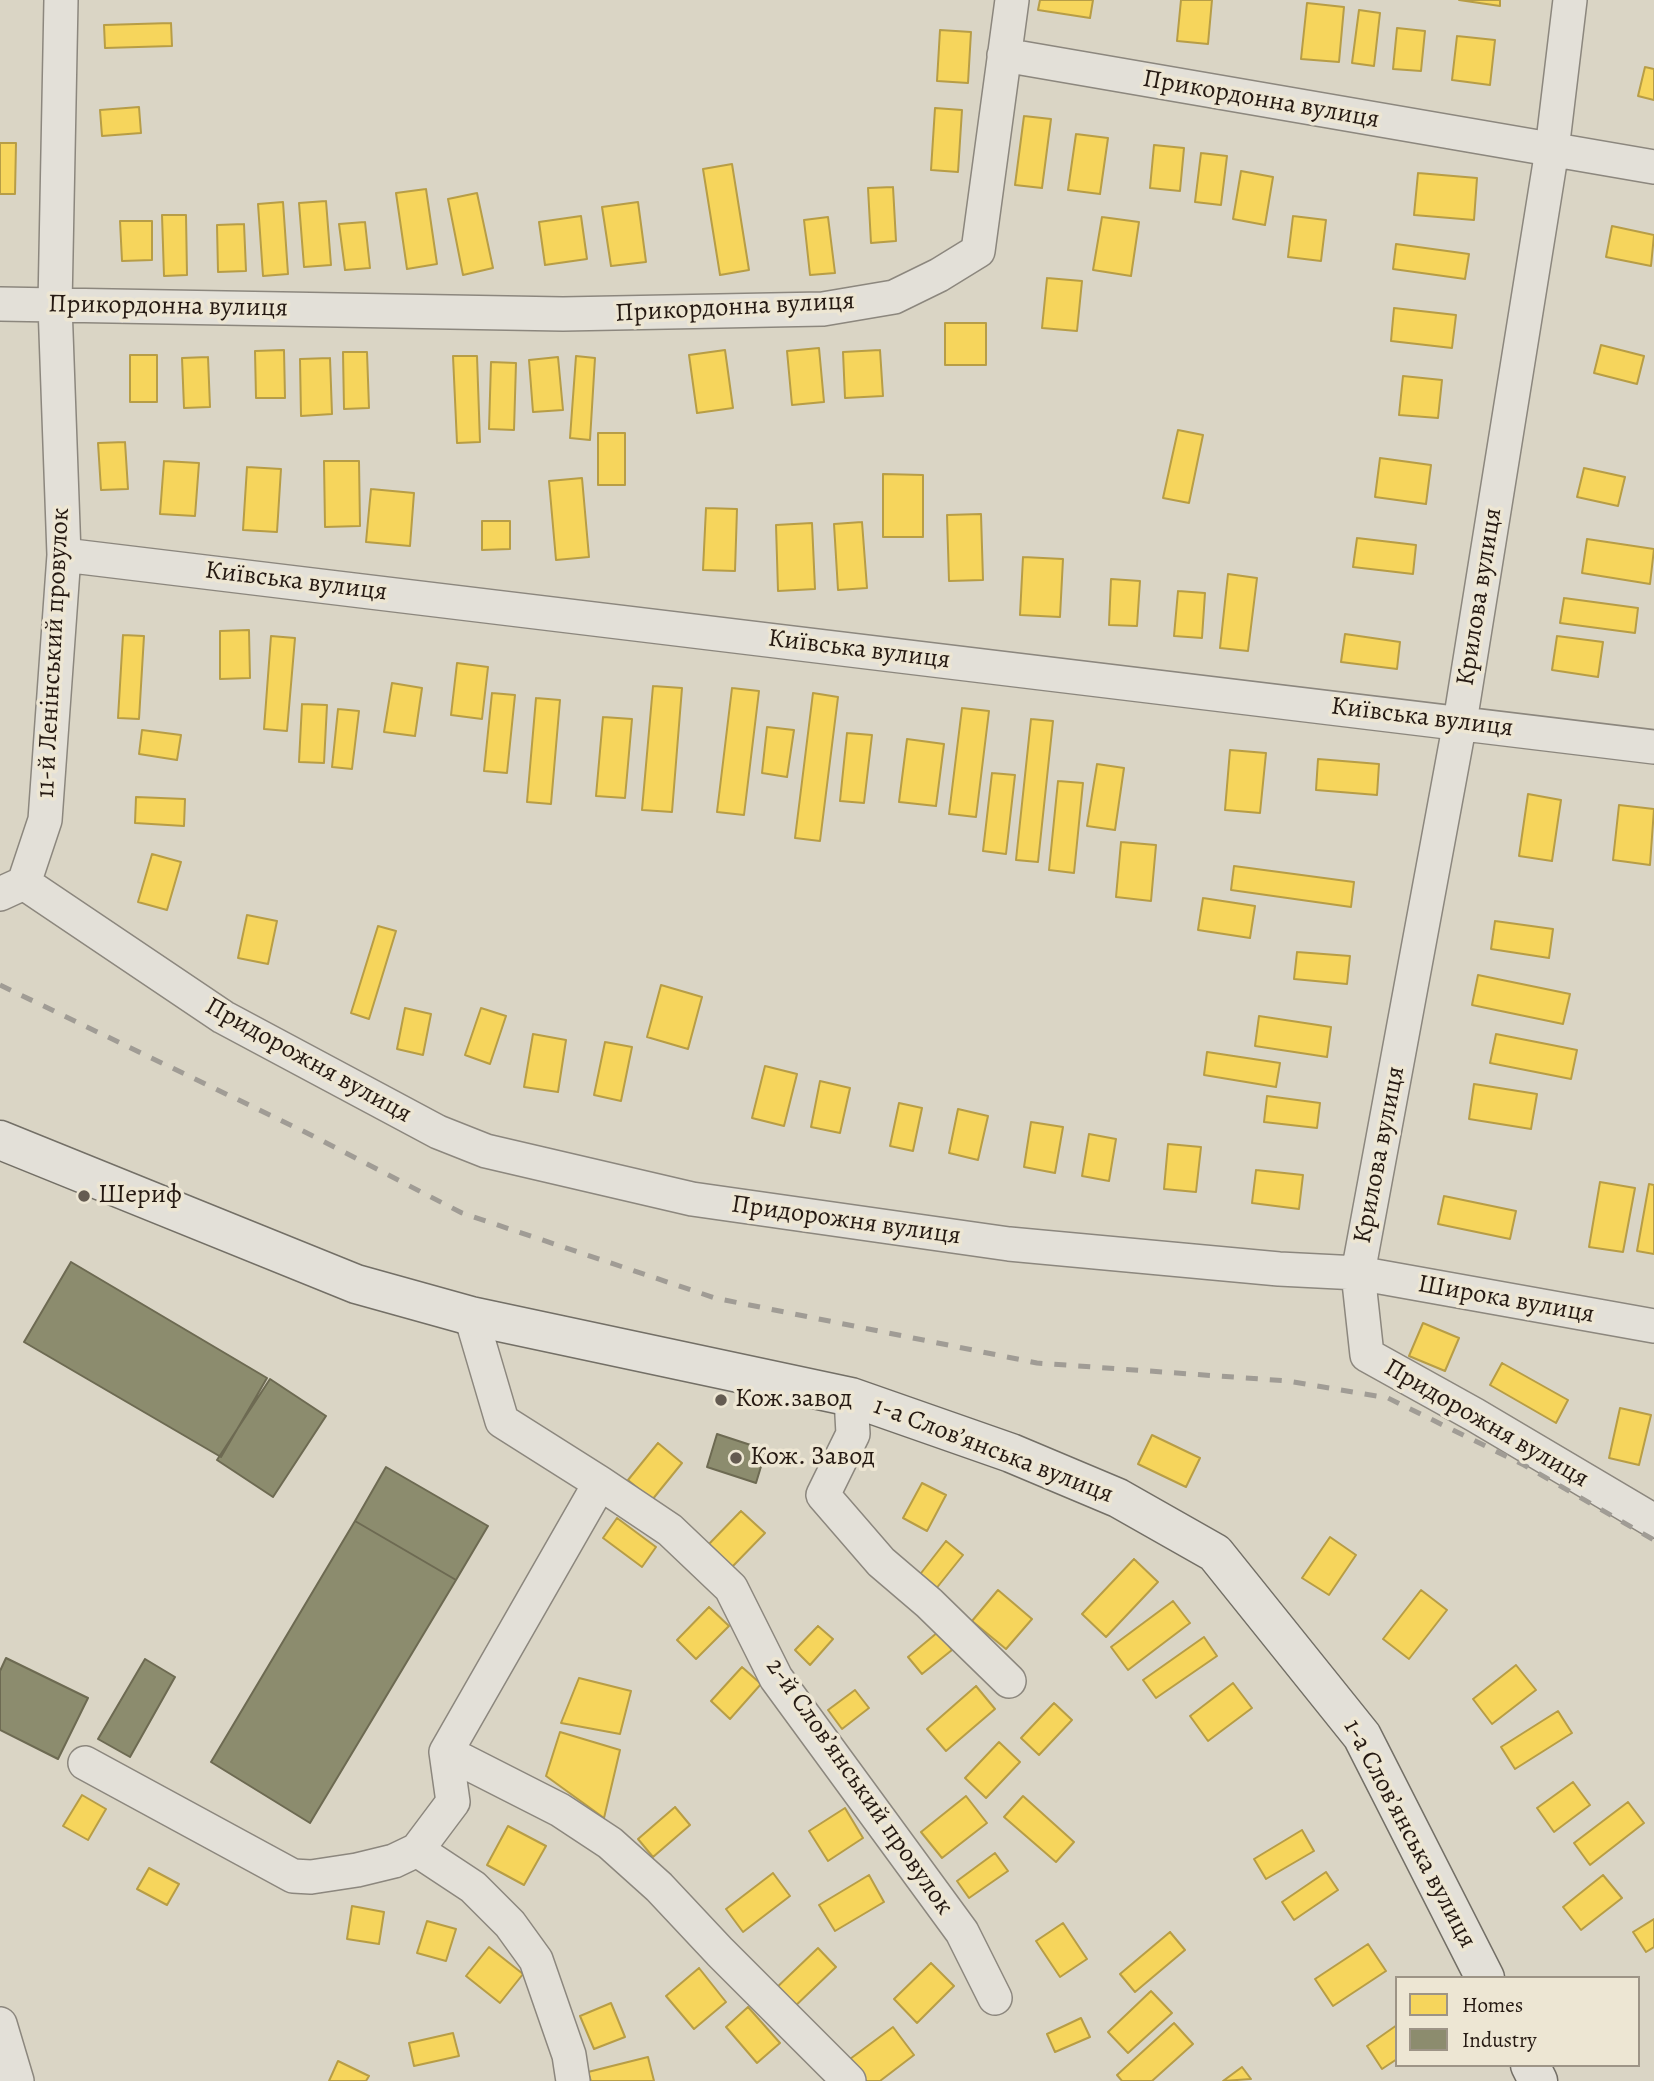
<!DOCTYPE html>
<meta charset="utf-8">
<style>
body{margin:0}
#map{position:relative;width:1654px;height:2081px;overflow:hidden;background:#dad5c5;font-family:Alegreya,serif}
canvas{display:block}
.legend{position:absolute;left:1395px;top:1976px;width:245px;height:91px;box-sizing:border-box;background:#ede6d3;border:2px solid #9d9486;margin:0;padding:9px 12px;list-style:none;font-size:21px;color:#251912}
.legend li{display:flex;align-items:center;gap:14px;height:35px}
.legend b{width:35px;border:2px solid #9d9486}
</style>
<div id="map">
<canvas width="1654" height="2081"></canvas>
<ul class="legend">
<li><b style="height:19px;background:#f6d55c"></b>Homes</li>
<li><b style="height:19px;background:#8c8c6e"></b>Industry</li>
</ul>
</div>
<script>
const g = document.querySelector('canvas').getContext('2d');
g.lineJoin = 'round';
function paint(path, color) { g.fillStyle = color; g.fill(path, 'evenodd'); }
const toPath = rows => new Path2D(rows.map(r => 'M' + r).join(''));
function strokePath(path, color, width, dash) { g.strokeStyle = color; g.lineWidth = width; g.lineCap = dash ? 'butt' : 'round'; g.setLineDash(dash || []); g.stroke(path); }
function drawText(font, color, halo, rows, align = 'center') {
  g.font = font + ' Alegreya,serif'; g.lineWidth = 7; g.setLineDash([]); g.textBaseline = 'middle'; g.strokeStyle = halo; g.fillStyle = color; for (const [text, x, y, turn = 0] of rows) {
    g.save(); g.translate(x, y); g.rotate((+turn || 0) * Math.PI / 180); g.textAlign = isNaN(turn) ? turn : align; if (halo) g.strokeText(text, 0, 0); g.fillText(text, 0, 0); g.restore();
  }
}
const homes = toPath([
 [1040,0,1093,0,1090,18,1038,10,1040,0],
 [1181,0,1212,0,1208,44,1177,41,1181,0],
 [1459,0,1500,0,1500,6,1459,0],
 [1307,3,1344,7,1339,62,1301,59,1307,3],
 [1359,10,1380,13,1374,66,1352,63,1359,10],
 [171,23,172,46,105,48,104,25,171,23],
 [1397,28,1425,31,1421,71,1393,69,1397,28],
 [940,30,971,32,968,83,937,81,940,30],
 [1457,36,1495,40,1490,85,1452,80,1457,36],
 [1645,67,1654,69,1654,100,1638,96,1645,67],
 [139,107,141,133,102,136,100,110,139,107],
 [935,108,962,110,958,172,931,170,935,108],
 [1024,116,1051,119,1042,188,1015,185,1024,116],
 [1076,134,1108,138,1100,194,1068,190,1076,134],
 [0,143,16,143,15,194,0,194,0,143],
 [1154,145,1184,148,1180,191,1150,188,1154,145],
 [1201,153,1227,156,1221,205,1195,202,1201,153],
 [732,164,749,270,720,275,703,169,732,164],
 [1241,171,1273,177,1265,225,1233,219,1241,171],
 [1418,173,1477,178,1474,220,1414,215,1418,173],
 [893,187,896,241,871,243,868,188,893,187],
 [426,189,437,264,407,269,396,193,426,189],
 [477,193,493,268,463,275,448,199,477,193],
 [326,201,331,265,304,267,299,203,326,201],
 [283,202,288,274,263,276,258,204,283,202],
 [638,202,646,262,611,266,602,207,638,202],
 [162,215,186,215,187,275,164,276,162,215],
 [581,216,587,259,545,265,539,222,581,216],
 [1293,216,1326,220,1321,261,1288,257,1293,216],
 [828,217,835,273,810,275,804,220,828,217],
 [1102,217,1139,222,1131,276,1093,270,1102,217],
 [120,221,152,221,152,260,122,261,120,221],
 [365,222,370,268,345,270,339,224,365,222],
 [244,224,246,271,218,272,217,225,244,224],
 [1612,226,1654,235,1651,266,1606,257,1612,226],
 [1396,244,1469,254,1465,279,1393,269,1396,244],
 [1047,278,1082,281,1077,331,1042,328,1047,278],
 [1394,308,1456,315,1452,348,1391,341,1394,308],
 [945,323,986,323,986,365,945,365,945,323],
 [1601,345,1644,356,1637,384,1594,373,1601,345],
 [819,348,824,402,792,405,787,351,819,348],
 [284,350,285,398,256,398,255,351,284,350],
 [725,350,733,408,697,413,689,355,725,350],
 [880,350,883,396,845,398,843,352,880,350],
 [343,352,367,352,369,408,344,409,343,352],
 [130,355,157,355,157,402,130,402,130,355],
 [453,356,477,356,480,442,457,443,453,356],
 [576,356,595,358,590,440,570,438,576,356],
 [208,357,210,407,184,408,182,358,208,357],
 [558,357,563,410,533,412,529,360,558,357],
 [330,358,332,414,301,416,300,359,330,358],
 [491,362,516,363,514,430,489,429,491,362],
 [1403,376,1442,380,1438,418,1399,415,1403,376],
 [1178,430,1203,435,1189,503,1163,498,1178,430],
 [598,433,625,433,625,485,598,485,598,433],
 [125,442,128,489,101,490,98,443,125,442],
 [1380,458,1431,465,1426,504,1375,497,1380,458],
 [164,461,199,463,195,516,160,514,164,461],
 [324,461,359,461,360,526,325,527,324,461],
 [247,467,281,469,277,532,243,530,247,467],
 [1584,468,1625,477,1618,506,1577,497,1584,468],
 [883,474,923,475,923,537,883,537,883,474],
 [582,478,589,557,556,560,549,481,582,478],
 [371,489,414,493,410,546,366,542,371,489],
 [706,508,737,509,735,571,703,570,706,508],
 [981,514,983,580,949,581,947,515,981,514],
 [482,521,510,521,510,549,482,550,482,521],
 [862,522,867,588,838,590,834,524,862,522],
 [812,523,815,589,778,591,776,525,812,523],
 [1357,538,1416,545,1413,574,1353,567,1357,538],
 [1587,539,1654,549,1650,584,1582,573,1587,539],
 [1023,557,1063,559,1060,617,1020,615,1023,557],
 [1228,574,1257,578,1248,651,1220,648,1228,574],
 [1111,579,1140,581,1137,626,1109,625,1111,579],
 [1178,591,1205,593,1202,638,1174,636,1178,591],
 [1564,598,1638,608,1635,633,1560,623,1564,598],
 [249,630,250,678,220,679,220,631,249,630],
 [1345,634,1400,642,1397,669,1341,662,1345,634],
 [123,635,144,636,139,719,118,718,123,635],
 [271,636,295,638,287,731,264,729,271,636],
 [1557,636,1603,642,1598,677,1552,670,1557,636],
 [457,663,488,667,482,719,451,715,457,663],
 [392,683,422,688,415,736,384,732,392,683],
 [653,686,682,688,672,812,642,810,653,686],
 [732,688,759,691,744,815,717,812,732,688],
 [492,693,515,695,507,773,484,771,492,693],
 [813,693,838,697,820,841,795,838,813,693],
 [536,698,560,700,551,804,527,802,536,698],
 [302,704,327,705,324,763,299,762,302,704],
 [962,708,989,711,976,817,949,814,962,708],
 [338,709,359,711,352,769,332,767,338,709],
 [603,717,632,719,625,798,596,796,603,717],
 [1031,719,1053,721,1038,862,1016,860,1031,719],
 [767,727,794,730,787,777,762,773,767,727],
 [142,730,181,735,177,760,139,754,142,730],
 [847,733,872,735,864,803,840,801,847,733],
 [907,739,944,744,936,806,899,802,907,739],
 [1230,750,1266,753,1260,813,1225,810,1230,750],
 [1318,759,1379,764,1377,795,1316,790,1318,759],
 [1097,764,1124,768,1115,830,1087,826,1097,764],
 [992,773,1015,775,1006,854,983,851,992,773],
 [1058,781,1083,783,1074,873,1049,870,1058,781],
 [1528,794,1561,800,1552,861,1519,856,1528,794],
 [136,797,185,799,184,826,135,823,136,797],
 [1619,805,1654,809,1650,865,1613,860,1619,805],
 [1121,842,1156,845,1151,901,1116,897,1121,842],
 [152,854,181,862,167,910,138,902,152,854],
 [1234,866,1354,882,1351,907,1231,890,1234,866],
 [1203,898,1255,906,1250,938,1198,930,1203,898],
 [247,915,277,921,268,964,238,958,247,915],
 [1495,921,1553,929,1549,958,1491,949,1495,921],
 [378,926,396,931,369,1019,351,1013,378,926],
 [1297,952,1350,956,1347,984,1294,979,1297,952],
 [1478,975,1570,994,1563,1024,1472,1005,1478,975],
 [661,985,702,997,688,1049,647,1037,661,985],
 [405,1008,431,1014,423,1055,397,1049,405,1008],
 [481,1008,506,1016,490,1064,465,1055,481,1008],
 [1259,1016,1331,1027,1327,1057,1255,1046,1259,1016],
 [533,1034,566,1040,558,1092,524,1087,533,1034],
 [1496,1034,1577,1050,1571,1079,1490,1063,1496,1034],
 [605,1042,632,1047,621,1101,594,1095,605,1042],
 [1207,1052,1280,1063,1276,1087,1204,1075,1207,1052],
 [765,1066,797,1074,784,1126,752,1118,765,1066],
 [820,1081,850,1088,840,1133,811,1127,820,1081],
 [1474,1084,1537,1094,1531,1129,1469,1119,1474,1084],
 [1267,1096,1320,1103,1317,1128,1264,1122,1267,1096],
 [899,1103,922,1108,913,1151,890,1146,899,1103],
 [958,1109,988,1116,978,1160,949,1153,958,1109],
 [1031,1122,1063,1127,1055,1173,1024,1167,1031,1122],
 [1089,1134,1116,1139,1109,1181,1082,1176,1089,1134],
 [1168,1144,1201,1147,1196,1192,1164,1189,1168,1144],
 [1256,1170,1303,1175,1299,1209,1252,1203,1256,1170],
 [1600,1182,1635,1188,1623,1252,1589,1247,1600,1182],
 [1649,1184,1654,1185,1654,1254,1637,1251,1649,1184],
 [1444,1196,1516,1211,1510,1239,1438,1224,1444,1196],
 [1423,1323,1459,1338,1445,1371,1409,1356,1423,1323],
 [1502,1363,1568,1400,1556,1423,1490,1385,1502,1363],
 [1620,1408,1651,1415,1639,1465,1609,1458,1620,1408],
 [1152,1435,1200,1458,1186,1487,1138,1464,1152,1435],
 [658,1443,682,1463,652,1500,628,1480,658,1443],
 [922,1483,946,1495,927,1531,903,1518,922,1483],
 [741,1511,765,1533,732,1567,709,1544,741,1511],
 [617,1518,656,1547,642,1567,603,1538,617,1518],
 [1330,1537,1356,1555,1329,1595,1302,1578,1330,1537],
 [946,1541,963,1555,935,1590,918,1577,946,1541],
 [1134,1559,1158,1582,1106,1637,1082,1614,1134,1559],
 [998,1590,1032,1619,1006,1649,972,1621,998,1590],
 [1421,1590,1447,1610,1409,1659,1383,1639,1421,1590],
 [1173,1601,1190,1623,1128,1670,1111,1647,1173,1601],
 [709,1607,729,1626,696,1659,677,1640,709,1607],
 [818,1626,833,1639,810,1665,795,1650,818,1626],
 [938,1632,952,1650,922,1674,908,1657,938,1632],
 [1204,1637,1217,1656,1156,1698,1143,1680,1204,1637],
 [1516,1665,1536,1690,1492,1724,1473,1699,1516,1665],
 [742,1667,761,1684,730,1719,711,1701,742,1667],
 [579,1678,631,1691,620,1734,561,1723,579,1678],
 [1233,1683,1252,1708,1208,1741,1190,1716,1233,1683],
 [976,1686,995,1709,946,1751,927,1729,976,1686],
 [855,1690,869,1708,842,1729,828,1710,855,1690],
 [1054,1703,1072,1720,1039,1755,1021,1738,1054,1703],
 [1558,1711,1572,1733,1515,1769,1501,1747,1558,1711],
 [560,1732,620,1750,604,1818,546,1776,560,1732],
 [999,1742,1020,1762,986,1798,965,1778,999,1742],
 [1573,1782,1590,1805,1554,1832,1537,1808,1573,1782],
 [82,1795,106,1809,88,1840,63,1826,82,1795],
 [966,1796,987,1823,942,1858,921,1832,966,1796],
 [1023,1796,1074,1842,1056,1862,1004,1817,1023,1796],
 [1628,1802,1644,1823,1590,1865,1574,1843,1628,1802],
 [675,1807,690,1825,653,1857,638,1839,675,1807],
 [845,1808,863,1838,828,1861,809,1831,845,1808],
 [508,1826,546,1846,524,1885,487,1865,508,1826],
 [1302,1830,1314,1851,1266,1879,1254,1859,1302,1830],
 [995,1853,1008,1871,969,1898,957,1881,995,1853],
 [149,1868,179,1884,167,1905,137,1889,149,1868],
 [1326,1872,1338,1890,1294,1920,1282,1902,1326,1872],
 [773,1873,790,1896,743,1932,726,1909,773,1873],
 [869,1875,884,1902,835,1931,819,1905,869,1875],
 [1603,1875,1622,1898,1581,1930,1563,1907,1603,1875],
 [352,1906,384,1912,379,1944,347,1939,352,1906],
 [1654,1919,1654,1947,1646,1952,1633,1932,1654,1919],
 [427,1921,456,1929,446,1961,417,1953,427,1921],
 [1063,1923,1087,1959,1060,1977,1036,1941,1063,1923],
 [1170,1932,1185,1950,1135,1992,1120,1974,1170,1932],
 [1368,1944,1386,1971,1333,2006,1315,1979,1368,1944],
 [489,1947,523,1974,500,2003,466,1976,489,1947],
 [818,1948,836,1967,790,2011,772,1992,818,1948],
 [931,1963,954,1986,917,2023,894,1999,931,1963],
 [699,1968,726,2002,694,2029,666,1996,699,1968],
 [1151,1991,1172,2013,1128,2053,1108,2032,1151,1991],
 [611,2003,625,2037,594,2049,580,2016,611,2003],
 [748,2007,780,2043,757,2063,726,2027,748,2007],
 [1081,2018,1090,2037,1055,2052,1047,2034,1081,2018],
 [1174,2023,1193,2044,1152,2081,1122,2081,1117,2075,1174,2023],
 [1397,2025,1397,2059,1382,2069,1367,2046,1397,2025],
 [893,2027,914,2055,880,2081,860,2081,846,2062,893,2027],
 [453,2033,459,2056,414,2066,409,2043,453,2033],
 [648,2057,654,2081,591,2081,588,2072,648,2057],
 [338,2061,369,2076,366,2081,329,2081,338,2061],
 [1242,2067,1251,2079,1223,2081,1242,2067]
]);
paint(homes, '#f6d55c');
strokePath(homes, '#b79d46', 2);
const industry = toPath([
 [71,1262,267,1378,221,1457,24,1342,71,1262],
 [270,1379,326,1416,273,1497,217,1460,270,1379],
 [717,1434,766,1450,756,1483,707,1467,717,1434],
 [386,1467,488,1526,456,1580,355,1521,386,1467],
 [355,1521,456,1580,310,1823,211,1762,355,1521],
 [6,1658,88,1698,58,1759,0,1730,0,1671,6,1658],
 [145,1659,175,1677,130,1757,98,1739,145,1659]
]);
paint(industry, '#8c8c6e');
strokePath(industry, '#6d6a52', 2);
const street = toPath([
 [1570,0,1552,150,1460,722,1358,1273,1367,1355,1475,1415,1654,1521],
 [1004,55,1654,167],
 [0,304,563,314,823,309,894,297,939,275,978,251,1012,0],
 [64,555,1654,747],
 [24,883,45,820,64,555,55,305,61,0],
 [0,894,24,883,223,1017,438,1132,486,1151,692,1199,1009,1244,1279,1269,1358,1273,1654,1326],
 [471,1316,502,1421,600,1483,670,1530,731,1588,776,1678,962,1932,995,1998],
 [851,1397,853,1434,823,1495,881,1562,929,1603,1009,1681],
 [446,1752,560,1810,610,1843,659,1887,720,1952,849,2081],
 [85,1763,293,1876,311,1877,357,1870,394,1861,417,1850,453,1802,446,1752,600,1483],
 [417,1850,473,1887,510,1924,536,1960,569,2055,573,2081],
 [0,2024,17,2081]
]);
const secondary = toPath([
 [0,1140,356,1284,471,1316,851,1397,1011,1453,1118,1498,1215,1553,1362,1736,1485,1978],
 [1530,2065,1538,2081]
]);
strokePath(street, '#8c877e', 36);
strokePath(secondary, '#736f66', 41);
strokePath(street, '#e3e0d8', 33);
strokePath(secondary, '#e3e0d8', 38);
strokePath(toPath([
 [0,985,303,1131,462,1213,715,1298,1037,1363,1288,1381,1388,1398,1524,1465,1654,1540]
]), '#a09c95', 5, [12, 12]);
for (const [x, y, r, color] of [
 [84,1196,7,"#645b51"],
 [721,1400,7,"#645b51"],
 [736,1458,7,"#645b51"]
]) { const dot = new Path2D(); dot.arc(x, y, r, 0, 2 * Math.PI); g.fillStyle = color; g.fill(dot); strokePath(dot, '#ede6d3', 2.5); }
drawText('26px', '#251912', '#ede6d3', [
 ["Прикордонна вулиця",1261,100,10],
 ["Прикордонна вулиця",168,307,1],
 ["Прикордонна вулиця",735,308,-3],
 ["Київська вулиця",296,582,7],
 ["Крилова вулиця",1480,597,-81],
 ["Київська вулиця",859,650,7],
 ["11-й Ленінський провулок",54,653,-87],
 ["Київська вулиця",1422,718,7],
 ["Придорожня вулиця",308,1061,29],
 ["Крилова вулиця",1380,1155,-79],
 ["Придорожня вулиця",846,1221,8],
 ["Широка вулиця",1506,1300,10],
 ["Придорожня вулиця",1486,1424,30],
 ["1-а Слов’янська вулиця",993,1451,21],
 ["2-й Слов’янський провулок",859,1787,55],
 ["1-а Слов’янська вулиця",1409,1834,62]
]);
drawText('26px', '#251912', '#ede6d3', [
 ["Шериф",98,1196],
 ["Кож.завод",735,1400],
 ["Кож. Завод",750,1458]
], 'left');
</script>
